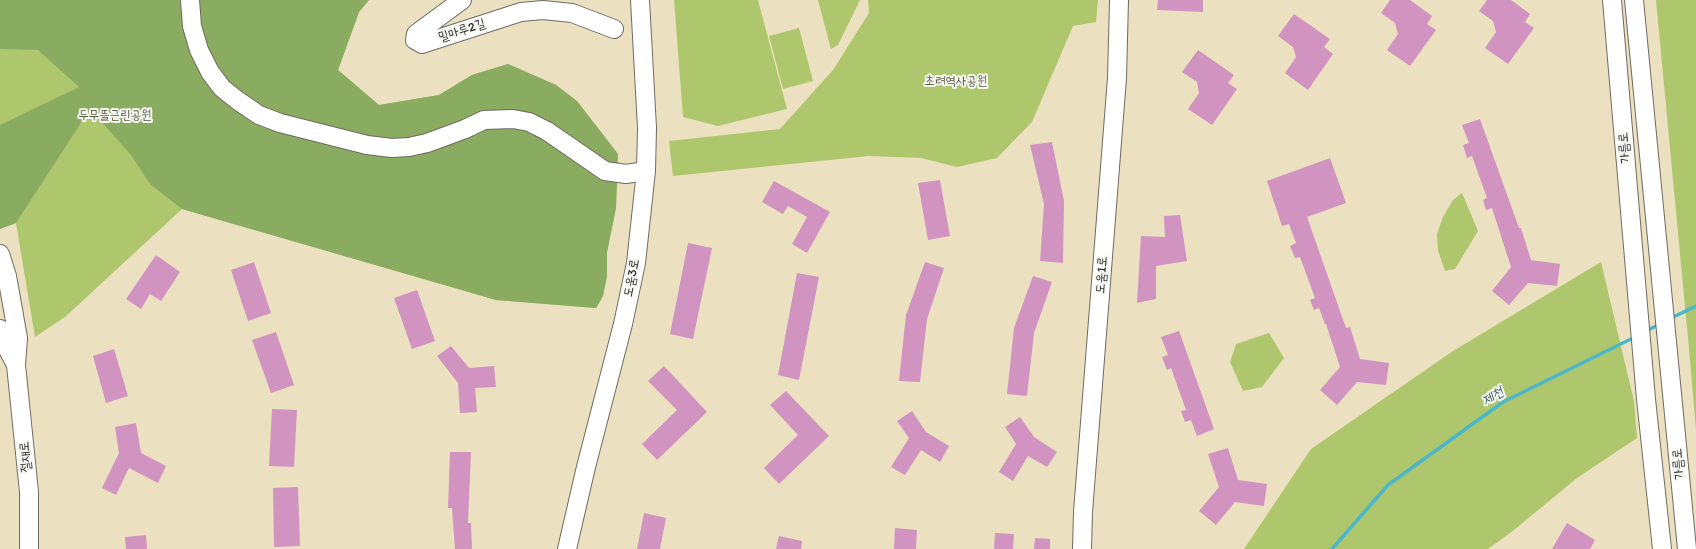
<!DOCTYPE html>
<meta charset="utf-8">
<style>
body{margin:0}
canvas{display:block;background:#ebe1c1}
</style>
<canvas width="1696" height="549"></canvas>
<script>
const g = document.querySelector('canvas').getContext('2d');
g.lineJoin = 'round';
function paint(path, color) { g.fillStyle = color; g.fill(path, 'evenodd'); }
const toPath = rows => new Path2D(rows.map(r => 'M' + r).join(''));
function strokePath(path, color, width, dash) { g.strokeStyle = color; g.lineWidth = width; g.lineCap = dash ? 'butt' : 'round'; g.setLineDash(dash || []); g.stroke(path); }
function drawText(font, color, halo, rows, align = 'center') {
  g.font = font + ' Itim,"Poor Story",sans-serif'; g.lineWidth = 4; g.setLineDash([]); g.textBaseline = 'middle'; g.strokeStyle = halo; g.fillStyle = color; for (const [text, x, y, turn = 0] of rows) {
    g.save(); g.translate(x, y); g.rotate((+turn || 0) * Math.PI / 180); g.textAlign = isNaN(turn) ? turn : align; if (halo) g.strokeText(text, 0, 0); g.fillText(text, 0, 0); g.restore();
  }
}
paint(toPath([
 [0,0,369,0,359,12,338,70,379,105,439,95,472,75,508,64,556,85,577,101,618,154,616,208,607,252,607,276,603,296,596,308,496,300,182,209,65,317,35,337,16,223,0,229],
 [674,0,758,0,787,109,718,126,683,117],
 [818,0,860,0,838,45,831,49],
 [868,0,1098,0,1096,22,1073,26,1032,122,997,158,957,167,921,158,869,156,673,176,669,141,780,129,833,70,869,13],
 [1656,0,1696,0,1696,430,1689,349],
 [799,28,813,81,783,89,769,36],
 [1462,193,1478,231,1455,269,1445,271,1438,250,1437,234,1443,217,1453,200],
 [1601,262,1634,401,1637,438,1577,478,1514,530,1488,549,1244,549,1311,449,1453,351],
 [1269,333,1284,358,1262,387,1243,391,1230,362,1236,344]
]), '#aec76c');
paint(toPath([
 [0,0,369,0,359,12,338,70,379,105,439,95,472,75,508,64,556,85,577,101,618,154,616,208,607,252,607,276,603,296,596,308,496,300,182,209,150,184,131,155,90,109,16,223,0,229,0,125,79,87,38,50,0,49]
]), '#8aac60');
strokePath(toPath([
 [1669,319,1696,306],
 [1646,331,1660,324],
 [1332,549,1388,485,1503,402,1635,337]
]), '#4cb7c9', 3.5);
paint(toPath([
 [1158,0,1203,0,1203,12,1157,10],
 [1390,0,1410,0,1432,16,1427,24,1436,30,1410,66,1387,50,1398,34,1395,23,1381,13],
 [1487,0,1511,0,1530,14,1525,22,1534,28,1508,64,1485,48,1496,32,1493,21,1479,11],
 [1294,14,1330,39,1324,47,1333,54,1308,90,1285,73,1296,57,1293,47,1278,36],
 [1198,50,1234,75,1228,83,1237,89,1212,125,1188,109,1199,93,1197,82,1182,72],
 [1480,119,1519,228,1521,228,1531,260,1560,264,1557,286,1528,283,1509,305,1492,291,1511,267,1492,208,1486,210,1483,200,1487,198,1472,156,1467,158,1463,145,1469,143,1462,125],
 [1052,142,1064,201,1063,263,1040,261,1044,204,1030,145],
 [1330,158,1346,203,1307,217,1346,328,1350,327,1360,359,1389,363,1386,385,1357,382,1337,405,1320,390,1340,367,1326,324,1325,324,1319,308,1314,310,1310,300,1315,298,1300,257,1295,258,1290,246,1296,243,1289,224,1282,226,1267,181],
 [940,180,950,236,928,240,918,183],
 [774,181,830,212,807,253,792,244,807,217,788,206,783,214,762,202],
 [1180,215,1187,261,1156,266,1156,299,1137,303,1141,236,1165,237,1164,216],
 [688,243,712,248,693,339,670,334],
 [156,255,180,272,161,301,150,294,141,309,126,299],
 [254,262,271,313,248,321,231,270],
 [925,262,944,268,927,319,920,382,899,381,906,315],
 [797,273,819,277,799,380,778,375],
 [1033,276,1052,282,1034,333,1027,396,1007,394,1014,328],
 [417,290,435,341,412,349,394,298],
 [1179,331,1214,429,1197,436,1191,420,1185,422,1181,411,1186,410,1171,368,1167,370,1162,357,1168,355,1161,337],
 [276,332,294,385,271,393,252,340],
 [451,346,469,368,494,366,496,387,475,388,477,412,460,413,458,383,437,356],
 [114,349,128,396,106,403,93,356],
 [664,366,707,412,657,460,642,444,677,410,648,381],
 [786,391,829,436,779,484,764,468,798,435,770,405],
 [272,409,297,410,294,467,269,466],
 [912,411,926,432,949,446,940,462,921,450,905,475,891,467,909,438,897,421],
 [1020,417,1034,437,1057,452,1047,467,1028,456,1013,481,999,472,1016,444,1005,427],
 [136,423,141,453,166,466,158,483,129,468,116,495,102,488,119,453,115,427],
 [1228,448,1238,480,1267,484,1264,506,1235,502,1216,525,1199,511,1219,487,1208,454],
 [450,452,471,452,468,523,471,523,472,549,455,549,452,508,448,508],
 [298,487,300,546,274,547,273,488],
 [644,513,666,518,660,549,637,549],
 [1567,523,1595,540,1590,549,1552,549],
 [895,528,917,530,916,549,894,549],
 [995,533,1014,534,1013,549,994,549],
 [146,535,147,549,126,549,125,537],
 [779,536,802,541,801,549,776,549],
 [1035,538,1050,539,1050,549,1034,549]
]), '#d193c0');
const minor = toPath([
 [190,0,192,26,199,50,210,72,222,88,237,100,259,115,280,123,367,145,392,148,409,147,427,143,465,129,484,120,513,119,529,122,547,131,605,171,626,174,646,171],
 [462,0,416,34,415,40,422,44,521,12,543,10,572,13,614,29],
 [1612,0,1646,399,1662,549],
 [1634,0,1687,549],
 [0,254,7,276,18,338,16,365,29,492,29,549],
 [0,329,4,342,16,365],
 [567,549,586,467,623,324,636,263,646,171,647,128,640,0],
 [1082,549,1083,512,1117,78,1119,0]
]);
strokePath(minor, '#6e6b60', 20);
strokePath(minor, '#fff', 18);
drawText('13px', '#2b2b2b', '#f6f6f2', [
 ["밀마루2길",462,31,-18],
 ["가름로",1625,148,-95],
 ["도움1로",1102,275,-86],
 ["도움3로",632,278,-79],
 ["절재로",26,457,-95],
 ["가름로",1679,464,-95]
]);
drawText('13px', '#525a3e', '#f6f6f2', [
 ["초려역사공원",956,82],
 ["두무뜰근린공원",115,116]
]);
drawText('italic 14px', '#375c62', '#f6f6f2', [
 ["제천",1493,397,-33]
]);
</script>
